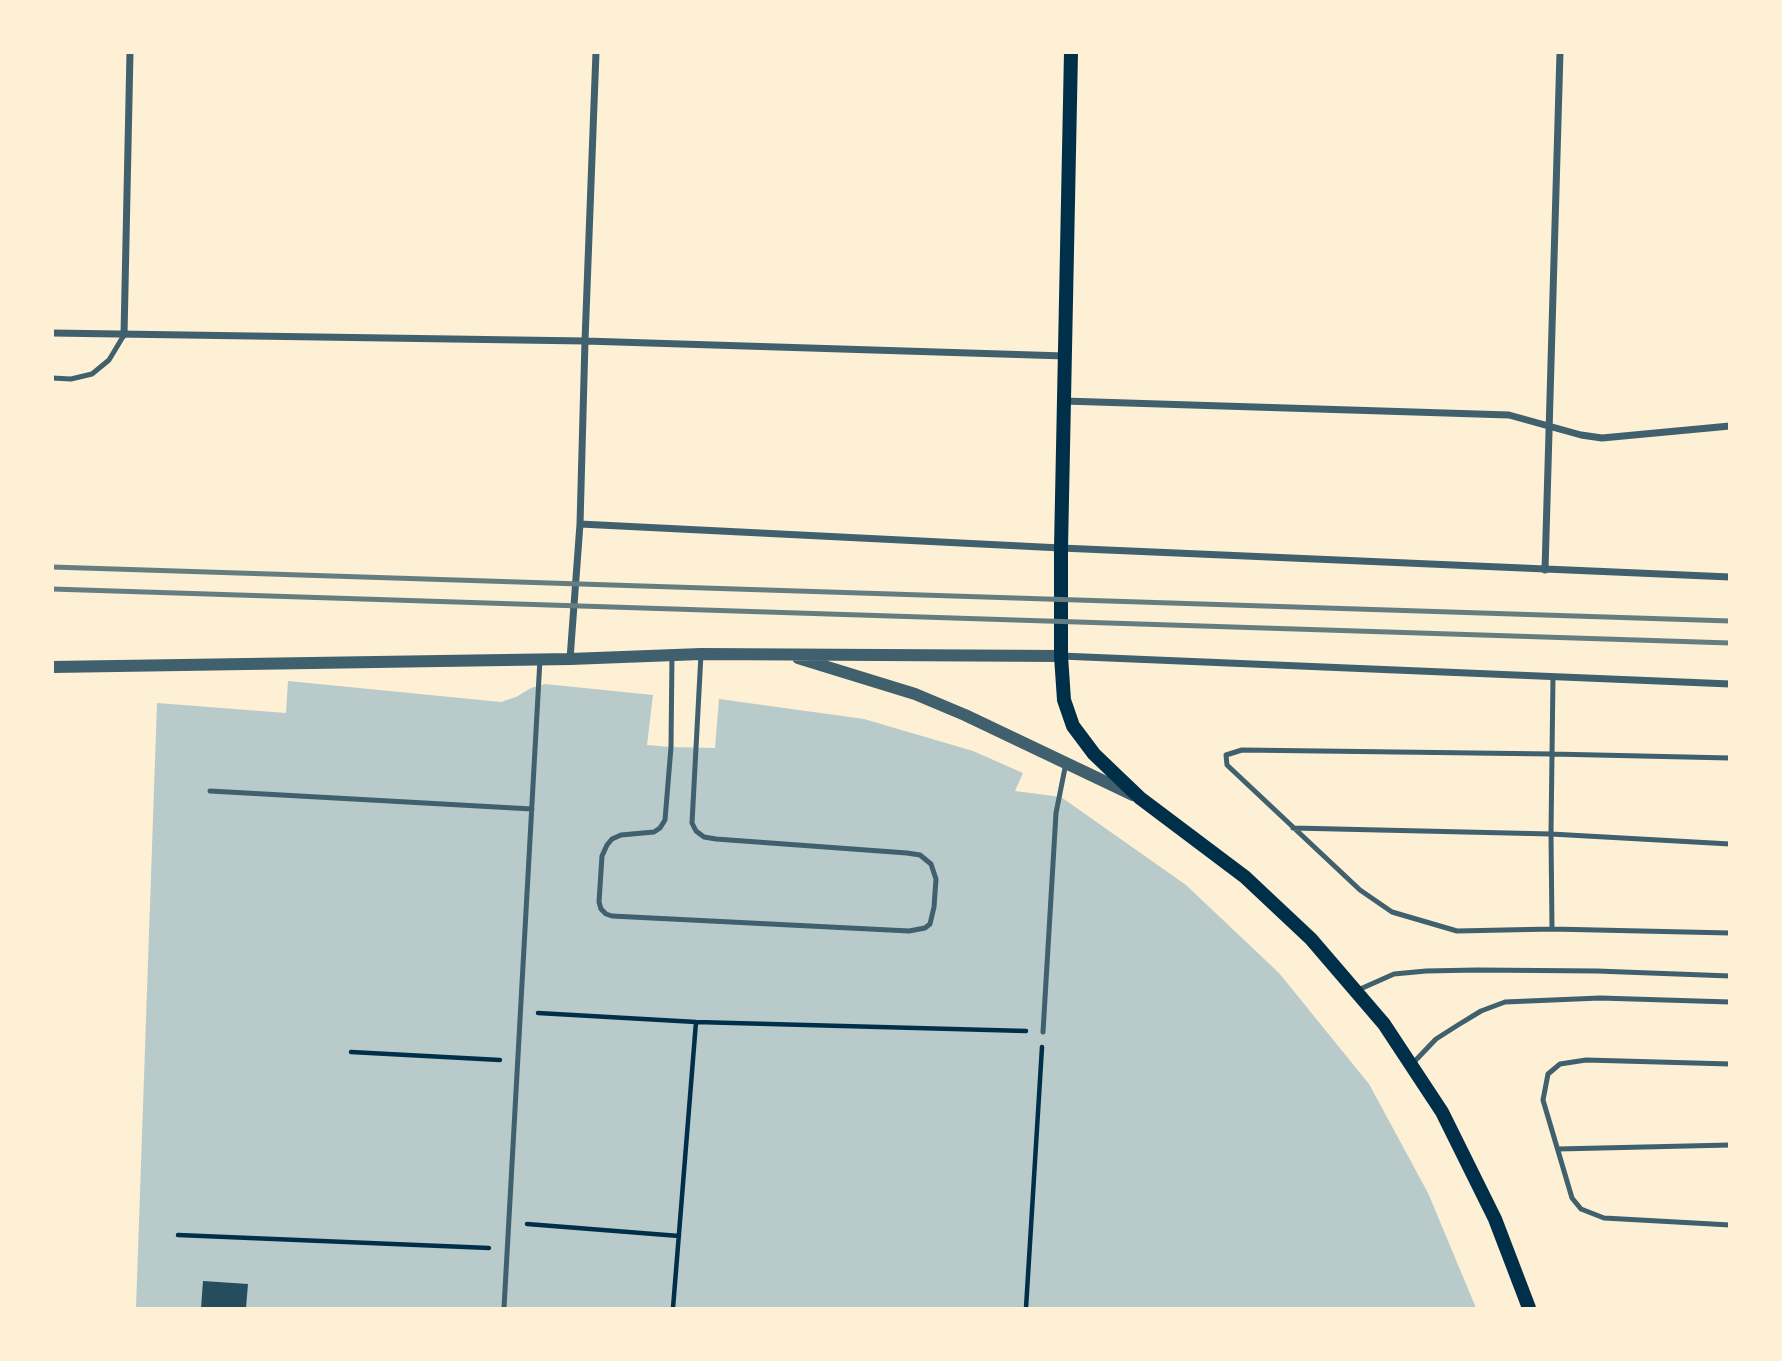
<!DOCTYPE html>
<style>
body{margin:0}
#map{position:relative;width:1782px;height:1361px;overflow:hidden;background:#fdf0d5;font-family:Quicksand,sans-serif}
canvas{display:block}
.frame{position:absolute;inset:0;border:54px solid #fdf0d5;pointer-events:none}
</style>
<div id="map">
<canvas width="1782" height="1361"></canvas>
<div class="frame"></div>
</div>
<script>
const g = document.querySelector('canvas').getContext('2d');
g.lineJoin = 'round';
function paint(path, color) { g.fillStyle = color; g.fill(path, 'evenodd'); }
const toPath = rows => new Path2D(rows.map(r => 'M' + r).join(''));
function strokePath(path, color, width, dash) { g.strokeStyle = color; g.lineWidth = width; g.lineCap = dash ? 'butt' : 'round'; g.setLineDash(dash || []); g.stroke(path); }
paint(toPath([
 [288,681,501,702,516,697,531,688,545,684,653,695,647,745,671,747,715,748,719,699,864,719,973,751,1023,773,1015,791,1061,797,1186,885,1279,973,1369,1084,1428,1193,1476,1308,136,1308,157,703,286,713]
]), '#b9caca');
paint(toPath([
 [203,1281,248,1284,246,1308,201,1308]
]), '#264d5e');
strokePath(toPath([
 [538,1013,696,1022,1026,1031],
 [351,1052,500,1060],
 [527,1224,679,1236],
 [178,1235,489,1248],
 [673,1308,696,1022],
 [1026,1308,1042,1047]
]), '#003049', 4.5);
strokePath(toPath([
 [52,378,71,379,92,374,109,360,124,335],
 [672,655,671,747,665,820,660,828,654,832,621,835,612,839,607,845,602,856,599,902,601,909,606,914,612,916,909,931,925,928,930,924,934,907,936,879,931,864,920,855,907,853,716,839,704,837,696,831,692,823,701,654],
 [1553,677,1552,754,1551,834,1552,929,1457,931,1392,912,1360,890,1227,765,1226,755,1242,750,1552,754,1730,758],
 [210,791,532,809],
 [1293,828,1551,834,1730,844],
 [1552,929,1730,933],
 [1358,990,1394,974,1426,971,1477,970,1597,971,1730,976],
 [1043,1032,1056,813,1066,763],
 [1413,1063,1436,1039,1458,1025,1481,1011,1505,1002,1600,998,1730,1002],
 [1730,1064,1586,1060,1560,1064,1548,1074,1543,1100,1572,1198,1581,1209,1604,1218,1730,1225],
 [1558,1149,1730,1145],
 [504,1308,540,659]
]), '#3f606c', 5);
strokePath(toPath([
 [52,333,585,341,1065,356],
 [124,335,130,52],
 [1064,401,1509,415,1581,435,1602,438,1730,426],
 [580,524,1061,548,1730,577],
 [1545,570,1560,52],
 [1061,656,1730,684],
 [570,659,580,524,585,341,596,52]
]), '#3f606c', 7);
strokePath(toPath([
 [798,658,915,694,965,715,1133,795],
 [52,667,570,659,701,654,1061,656]
]), '#3f606c', 12);
strokePath(toPath([
 [1071,52,1061,548,1061,656,1064,700,1073,726,1094,754,1140,798,1245,877,1311,939,1384,1024,1442,1112,1495,1219,1529,1308]
]), '#003049', 14);
strokePath(toPath([
 [52,567,1730,621],
 [52,589,1730,643]
]), '#657d81', 5);
</script>
